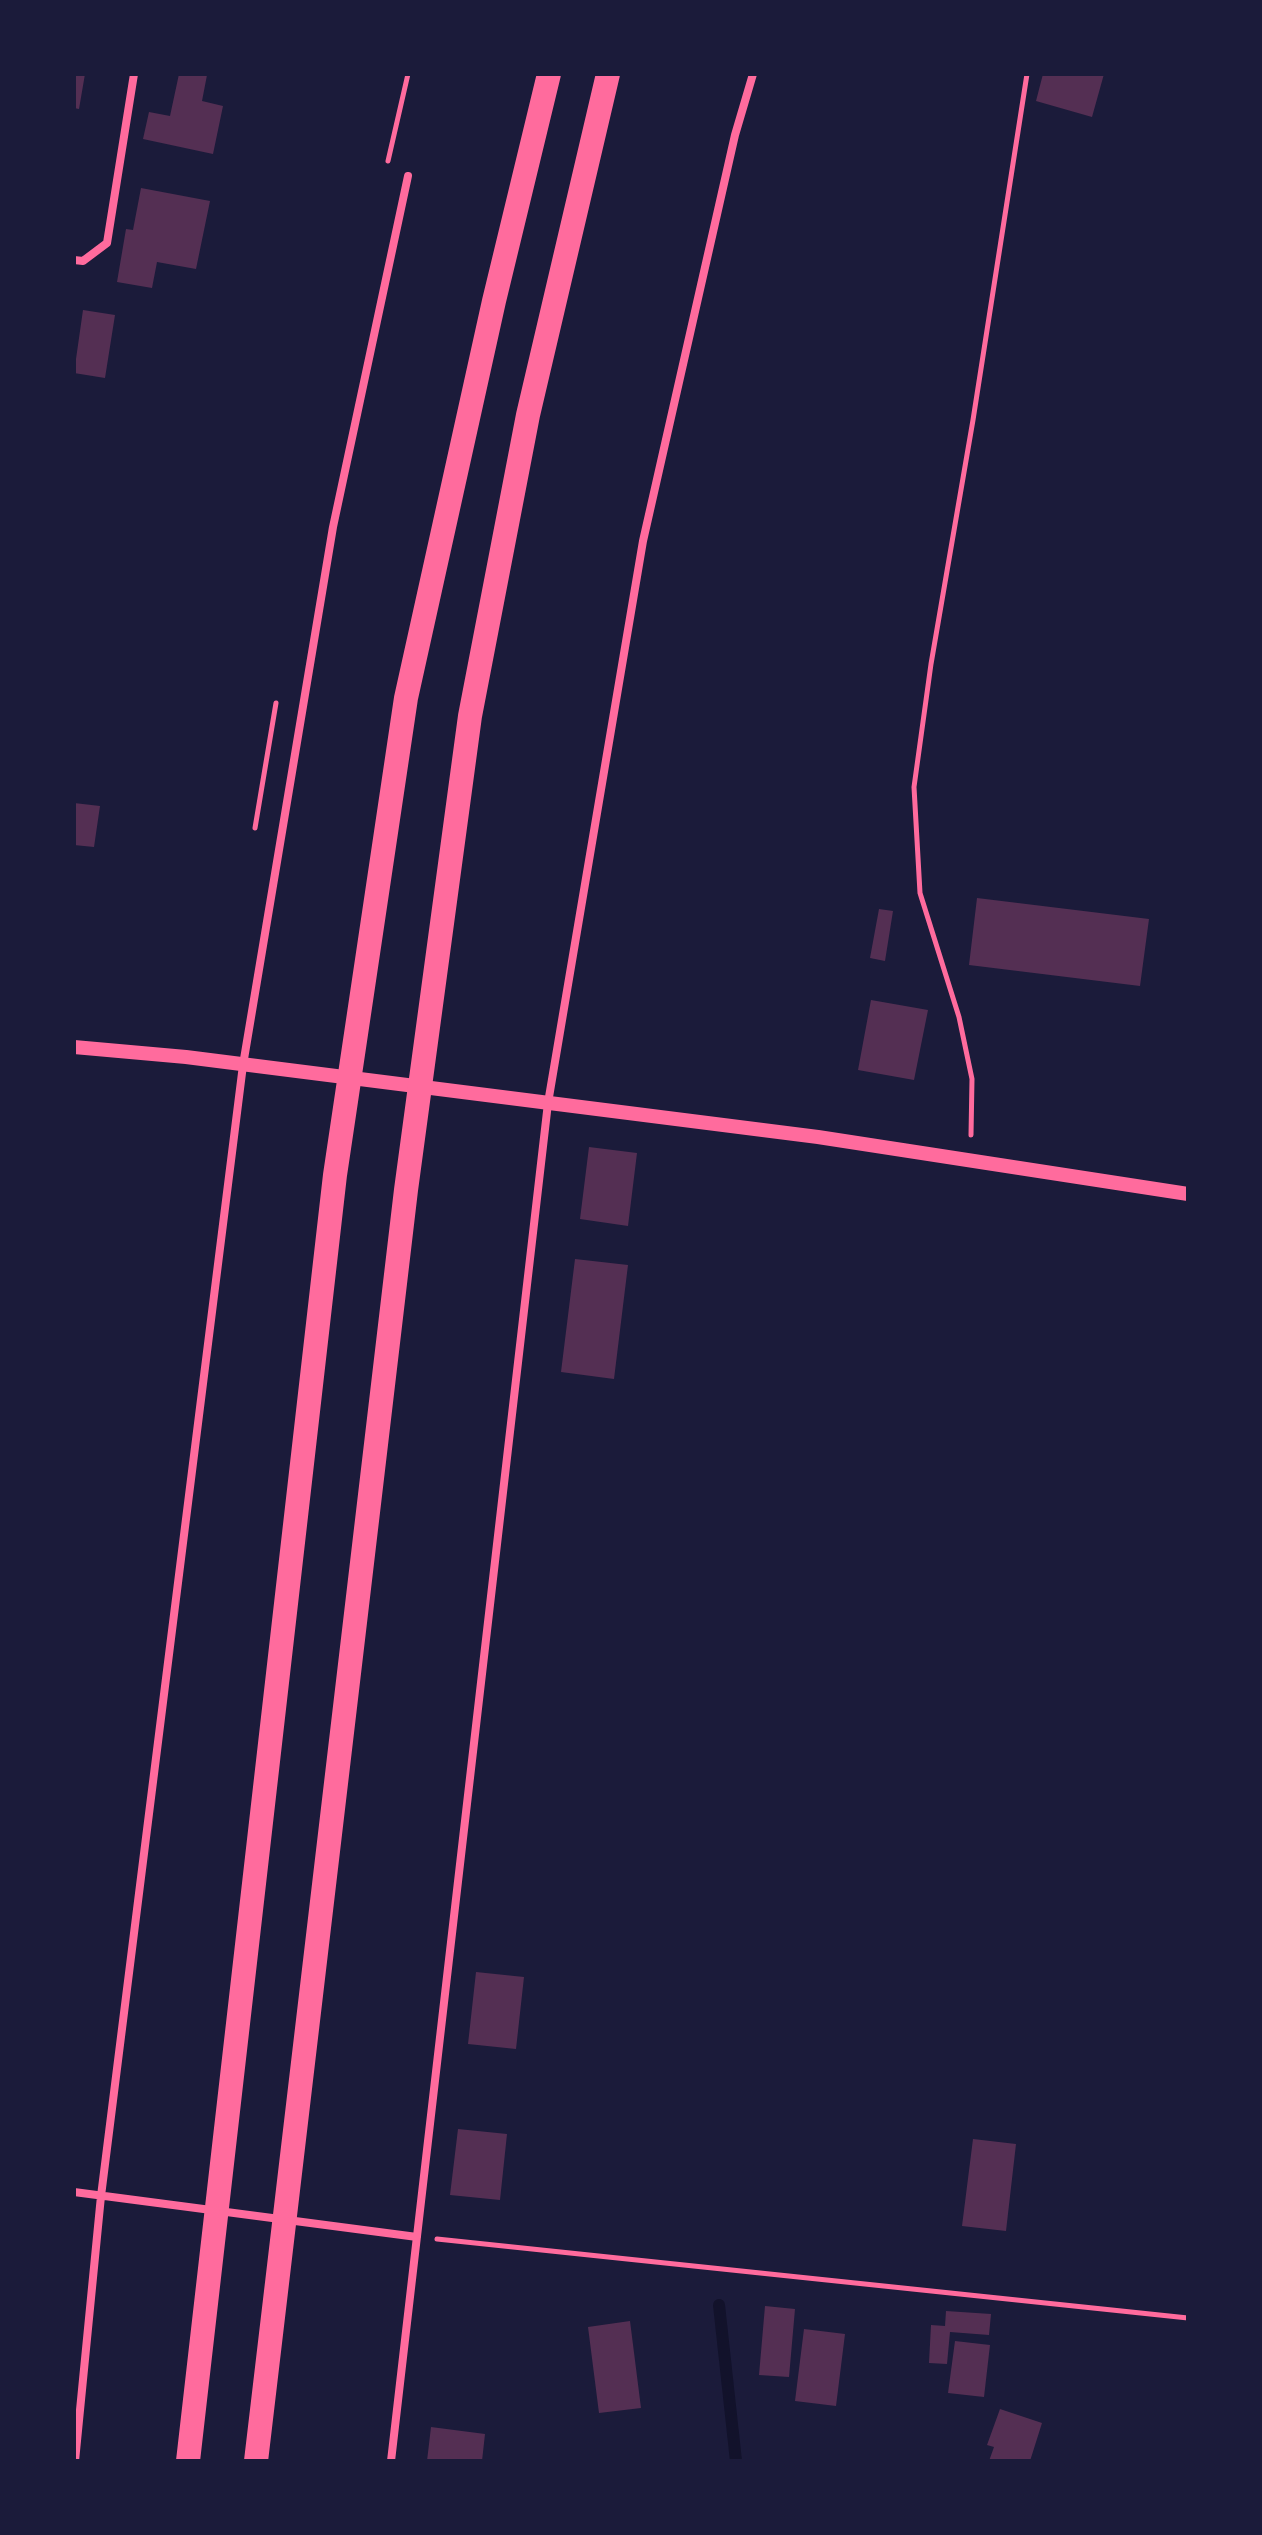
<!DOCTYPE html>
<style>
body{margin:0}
#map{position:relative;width:1262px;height:2535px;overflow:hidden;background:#1b1b3a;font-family:Arial,sans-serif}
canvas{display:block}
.frame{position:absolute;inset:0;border:76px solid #1b1b3a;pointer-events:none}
</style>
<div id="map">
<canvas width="1262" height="2535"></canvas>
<div class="frame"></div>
</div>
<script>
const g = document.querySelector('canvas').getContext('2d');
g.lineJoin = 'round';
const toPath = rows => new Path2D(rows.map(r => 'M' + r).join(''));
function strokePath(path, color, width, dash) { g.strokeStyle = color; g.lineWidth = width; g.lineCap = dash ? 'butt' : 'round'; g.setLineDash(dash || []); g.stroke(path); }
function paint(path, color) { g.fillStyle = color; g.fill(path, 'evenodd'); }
strokePath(toPath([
 [719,2305,736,2461]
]), '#12122b', 12);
paint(toPath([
 [74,74,85,74,79,109,74,108],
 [179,74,207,75,202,101,223,106,213,154,143,139,149,112,170,116],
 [1043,74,1104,74,1092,117,1036,101],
 [141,188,210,201,196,269,157,262,152,288,117,282,126,229,133,230],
 [83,310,115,315,105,378,74,373],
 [74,803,100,806,94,847,74,845],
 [977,898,1149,919,1140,986,969,965],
 [879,909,893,911,885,961,870,958],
 [871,1000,928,1010,914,1080,858,1070],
 [589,1147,637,1153,628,1226,580,1219],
 [575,1259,628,1265,614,1379,561,1372],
 [476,1972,524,1977,516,2049,468,2044],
 [458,2129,507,2134,500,2200,450,2195],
 [973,2139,1016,2144,1006,2231,962,2226],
 [765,2306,795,2309,789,2377,759,2375],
 [946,2311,991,2314,989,2335,950,2332,947,2364,929,2363,931,2325,945,2326],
 [630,2321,641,2408,599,2413,588,2327],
 [804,2329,845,2334,836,2406,795,2401],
 [955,2341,990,2345,984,2397,948,2393],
 [1000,2409,1042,2423,1030,2461,989,2461,994,2447,987,2445],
 [431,2427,485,2434,482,2461,427,2461]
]), '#542f53');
strokePath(toPath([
 [388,161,408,74],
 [255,828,276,703],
 [971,1135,972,1079,959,1017,920,893,914,787,931,664,973,420,1027,74],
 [437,2239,1188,2318]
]), '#ff6b9d', 5);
strokePath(toPath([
 [74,260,83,261,107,243,134,74],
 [74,2192,417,2237],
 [75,2461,101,2196,243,1065,333,527,408,176],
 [391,2461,548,1103,643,541,735,135,753,74]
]), '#ff6b9d', 8);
strokePath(toPath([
 [74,1047,186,1057,818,1137,1188,1194]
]), '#ff6b9d', 14);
strokePath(toPath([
 [188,2461,335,1175,406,698,494,301,549,74],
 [256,2461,406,1190,470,716,528,415,608,74]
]), '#ff6b9d', 24);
</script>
